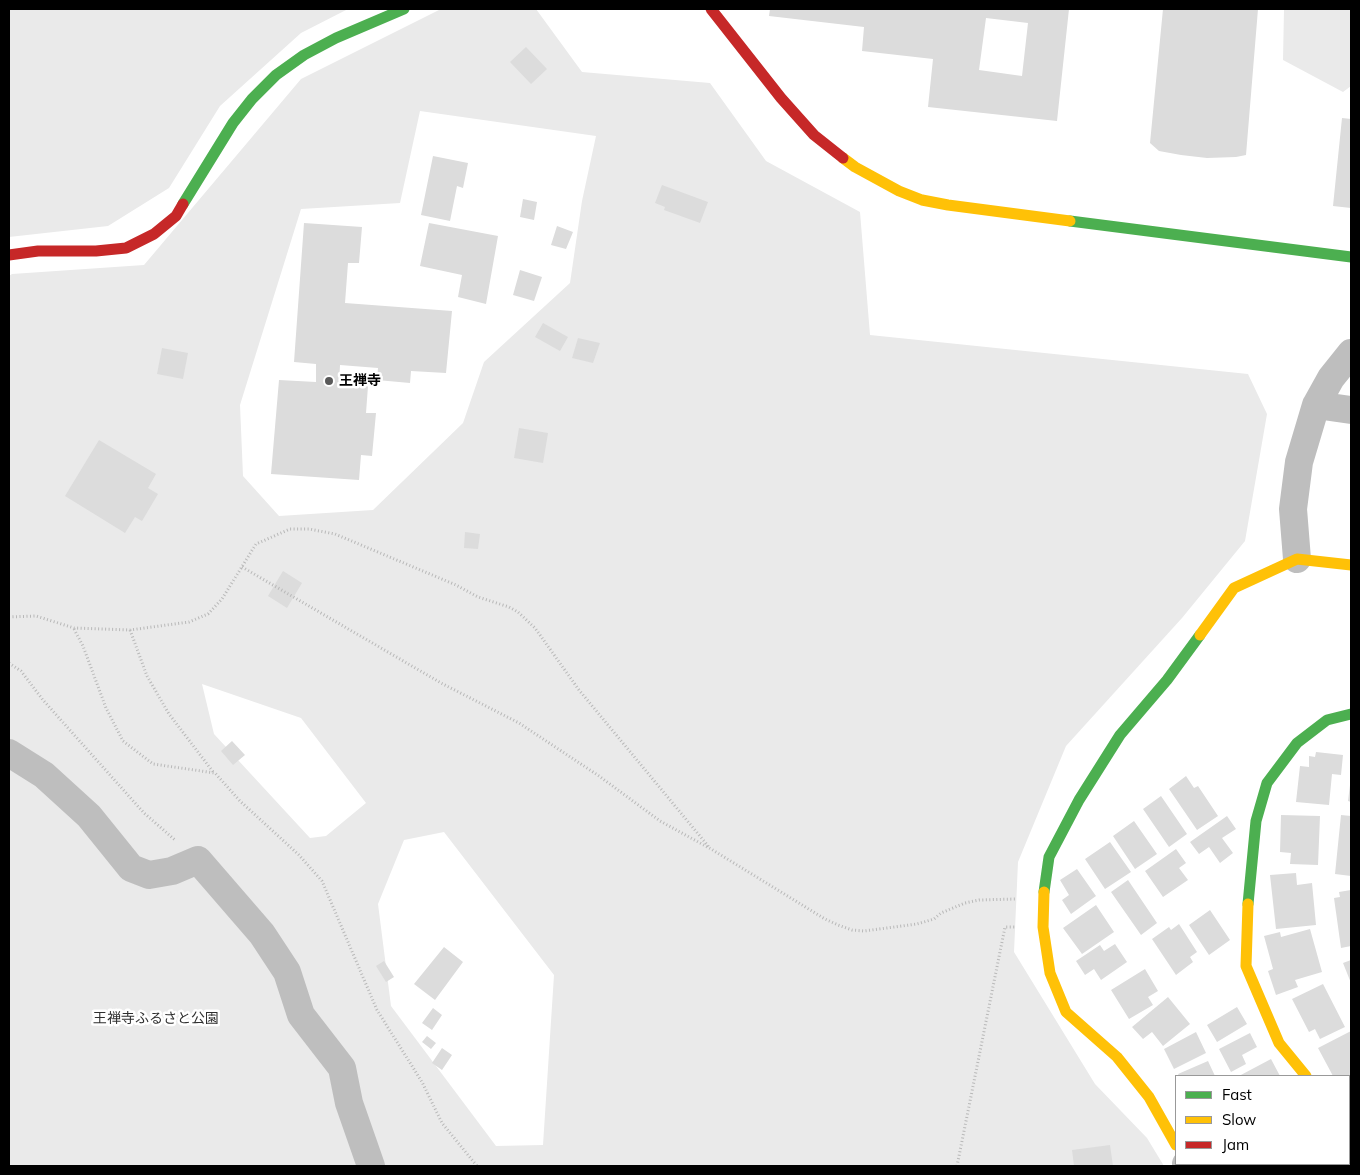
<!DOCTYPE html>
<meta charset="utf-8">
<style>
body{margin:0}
#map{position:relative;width:1360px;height:1175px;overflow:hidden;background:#fff;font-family:Mulish,sans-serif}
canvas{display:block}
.frame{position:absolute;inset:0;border:10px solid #000;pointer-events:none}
.legend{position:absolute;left:1175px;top:1075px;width:175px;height:90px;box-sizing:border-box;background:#fff;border:1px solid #999;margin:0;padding:6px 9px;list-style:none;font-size:15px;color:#000}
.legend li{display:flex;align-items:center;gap:10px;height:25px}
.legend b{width:25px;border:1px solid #999}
</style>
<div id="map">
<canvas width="1360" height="1175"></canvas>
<div class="frame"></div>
<ul class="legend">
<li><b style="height:6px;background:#4caf50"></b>Fast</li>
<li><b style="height:6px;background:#ffc107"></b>Slow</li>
<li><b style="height:6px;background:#c62828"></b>Jam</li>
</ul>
</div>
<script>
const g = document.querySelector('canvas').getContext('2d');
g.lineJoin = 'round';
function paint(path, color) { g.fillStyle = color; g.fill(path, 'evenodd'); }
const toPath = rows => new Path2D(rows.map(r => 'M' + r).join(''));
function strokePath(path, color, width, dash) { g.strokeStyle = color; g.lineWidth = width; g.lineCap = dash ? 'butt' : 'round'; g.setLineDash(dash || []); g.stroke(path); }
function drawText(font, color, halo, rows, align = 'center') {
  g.font = font + ' Mulish,"Noto Sans JP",sans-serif'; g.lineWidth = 5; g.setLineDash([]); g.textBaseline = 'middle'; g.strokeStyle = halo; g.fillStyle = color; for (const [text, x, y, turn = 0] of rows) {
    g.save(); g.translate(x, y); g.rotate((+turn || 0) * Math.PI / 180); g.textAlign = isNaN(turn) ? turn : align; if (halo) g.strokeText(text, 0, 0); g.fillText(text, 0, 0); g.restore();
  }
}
paint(toPath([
 [9,9,348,9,301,33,220,106,169,188,108,226,9,237],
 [447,9,536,9,582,72,710,83,766,161,860,212,870,335,1248,374,1267,414,1245,541,1182,618,1066,746,1018,862,1014,952,1095,1084,1147,1138,1164,1166,9,1166,9,276,12,274,144,265,301,79,439,10],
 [420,111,596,136,582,201,570,283,484,362,463,423,373,510,279,516,243,476,240,405,301,209,400,203],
 [202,684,301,718,366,803,326,836,310,838,214,734],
 [444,832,554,975,543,1145,496,1146,391,1006,378,904,404,840],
 [1284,9,1351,9,1351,86,1343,92,1283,60]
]), '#eaeaea');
paint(toPath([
 [770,9,1069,9,1057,121,928,107,933,59,862,51,864,27,769,16],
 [986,18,1028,23,1022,76,979,70],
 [1163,9,1258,9,1246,155,1236,157,1207,158,1181,155,1159,151,1150,143],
 [526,47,547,69,531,84,510,62],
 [1342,118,1351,119,1351,208,1333,206],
 [433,156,468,163,463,188,457,186,450,221,421,215],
 [662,185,708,202,700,223,664,210,665,207,655,203],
 [523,199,537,202,534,220,520,217],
 [304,223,362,227,359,263,348,263,345,303,452,311,446,373,411,371,410,383,377,380,378,368,340,365,339,384,368,386,366,413,376,413,372,456,361,455,359,480,271,474,279,380,316,382,316,364,294,362],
 [429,223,498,236,486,304,458,297,462,275,420,266],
 [557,226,573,232,566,249,551,245],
 [520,270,542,277,534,301,513,295],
 [543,323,568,337,560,351,535,337],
 [578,338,600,343,593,363,572,358],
 [162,348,188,353,183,379,157,374],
 [519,428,548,433,543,463,514,458],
 [99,440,156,474,148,488,158,494,142,521,135,517,125,533,65,496],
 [465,532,480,534,478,549,464,548],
 [283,571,302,583,287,608,268,596],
 [232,741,245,755,233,765,221,751],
 [1316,752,1343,755,1341,775,1332,774,1329,805,1296,802,1300,766,1309,767,1309,756,1315,757],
 [1186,776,1194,788,1198,786,1218,816,1197,830,1169,789],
 [1350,785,1351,785,1351,802,1348,801],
 [1161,796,1187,834,1169,847,1143,809],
 [1281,815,1320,816,1318,865,1290,864,1291,853,1280,852],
 [1341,815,1351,816,1351,876,1335,874],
 [1227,816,1236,829,1222,838,1233,853,1220,863,1209,847,1199,854,1190,842],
 [1134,821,1157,854,1135,869,1113,836],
 [1110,842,1131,872,1105,889,1085,859],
 [1176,849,1186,863,1179,868,1188,880,1163,897,1145,871],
 [1077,869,1096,896,1071,914,1062,900,1069,895,1060,880],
 [1296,873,1297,885,1312,883,1316,925,1276,929,1270,875],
 [1128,880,1157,923,1141,935,1111,892],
 [1351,890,1351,946,1341,948,1334,898,1340,897,1339,892],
 [1096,905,1114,932,1082,954,1063,928],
 [1210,910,1230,940,1209,955,1189,925],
 [1179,924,1197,952,1190,957,1193,962,1176,975,1152,939,1169,927,1171,930],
 [1310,929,1322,972,1295,980,1298,987,1276,995,1268,971,1273,969,1264,936,1280,932,1281,937],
 [1115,944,1127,962,1101,980,1094,969,1085,975,1076,961,1100,945,1104,951],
 [444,947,463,962,435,1000,414,984],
 [1351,960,1351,983,1343,963],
 [384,961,394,977,386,982,376,966],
 [1145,969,1158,991,1148,997,1153,1005,1129,1019,1111,990],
 [1323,984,1345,1027,1320,1039,1315,1029,1309,1032,1292,999],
 [1168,997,1190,1024,1163,1046,1152,1032,1143,1039,1132,1027],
 [1237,1007,1247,1024,1217,1042,1207,1025],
 [433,1008,442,1015,432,1030,422,1023],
 [1351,1031,1351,1082,1349,1083,1349,1076,1333,1076,1318,1048],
 [1196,1032,1206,1053,1174,1069,1164,1049],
 [1250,1033,1257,1047,1242,1055,1246,1064,1231,1072,1219,1049],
 [427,1036,436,1043,431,1049,422,1042],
 [442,1048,452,1055,442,1070,432,1063],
 [1271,1059,1280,1076,1239,1076],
 [1208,1061,1215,1076,1179,1076,1178,1074],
 [1110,1145,1113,1166,1074,1166,1072,1150],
 [1223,1164,1265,1164,1266,1166,1224,1166],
 [1284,1164,1298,1164,1293,1166,1285,1166]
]), '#dcdcdc');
strokePath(toPath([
 [242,567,441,683,519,723,599,776,660,821,711,849,825,919,838,925,852,930,864,931,917,924,934,919,941,913,965,903,979,900,1015,899],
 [9,617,36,616,74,628,130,630,189,622,208,614,222,599,256,544,290,529,309,529,335,534,456,585,478,597,509,607,518,612,535,628,579,690,709,847],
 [74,629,83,646,106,708,123,741,153,764,215,773,240,801,299,855,322,881,377,1010,422,1082,442,1123,477,1166],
 [130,630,147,676,169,714,214,773],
 [9,663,21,671,43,700,144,813,175,840],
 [1349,1103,1351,1102],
 [957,1166,1005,927,1015,927]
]), '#b8b8b8', 3, [1, 2.5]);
strokePath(toPath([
 [1316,405,1351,410],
 [1297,559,1293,509,1299,462,1316,405,1331,378,1351,353],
 [9,753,44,775,89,816,131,868,149,875,172,871,198,860,262,934,287,972,301,1015,342,1068,349,1103,371,1166],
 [1186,1164,1187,1166],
 [1336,1166,1336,1164]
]), '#bebebe', 28);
strokePath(toPath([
 [183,204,233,123,252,99,276,75,304,55,336,38,404,9],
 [1070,221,1351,257],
 [1044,892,1049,857,1079,800,1120,735,1167,680,1200,635],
 [1248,904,1256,821,1267,783,1297,743,1327,720,1351,714]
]), '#4caf50', 11);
strokePath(toPath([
 [843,158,855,167,899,191,922,200,948,205,1070,221],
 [1200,635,1234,588,1297,559,1351,565],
 [1044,892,1043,927,1050,973,1066,1012,1117,1057,1149,1097,1176,1145],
 [1248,904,1246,966,1279,1043,1306,1076]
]), '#ffc107', 11);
strokePath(toPath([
 [711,9,781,98,814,135,843,158],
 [9,255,38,251,96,251,126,248,154,234,176,216,183,204]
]), '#c62828', 11);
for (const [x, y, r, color] of [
 [329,381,5,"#595959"]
]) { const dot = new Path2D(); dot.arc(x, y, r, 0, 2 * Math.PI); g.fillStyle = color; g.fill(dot); strokePath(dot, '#fff', 2); }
drawText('bold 14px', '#000', '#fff', [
 ["王禅寺",339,381]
], 'left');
drawText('14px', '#2f2f2f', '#fff', [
 ["王禅寺ふるさと公園",156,1019]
]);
</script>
